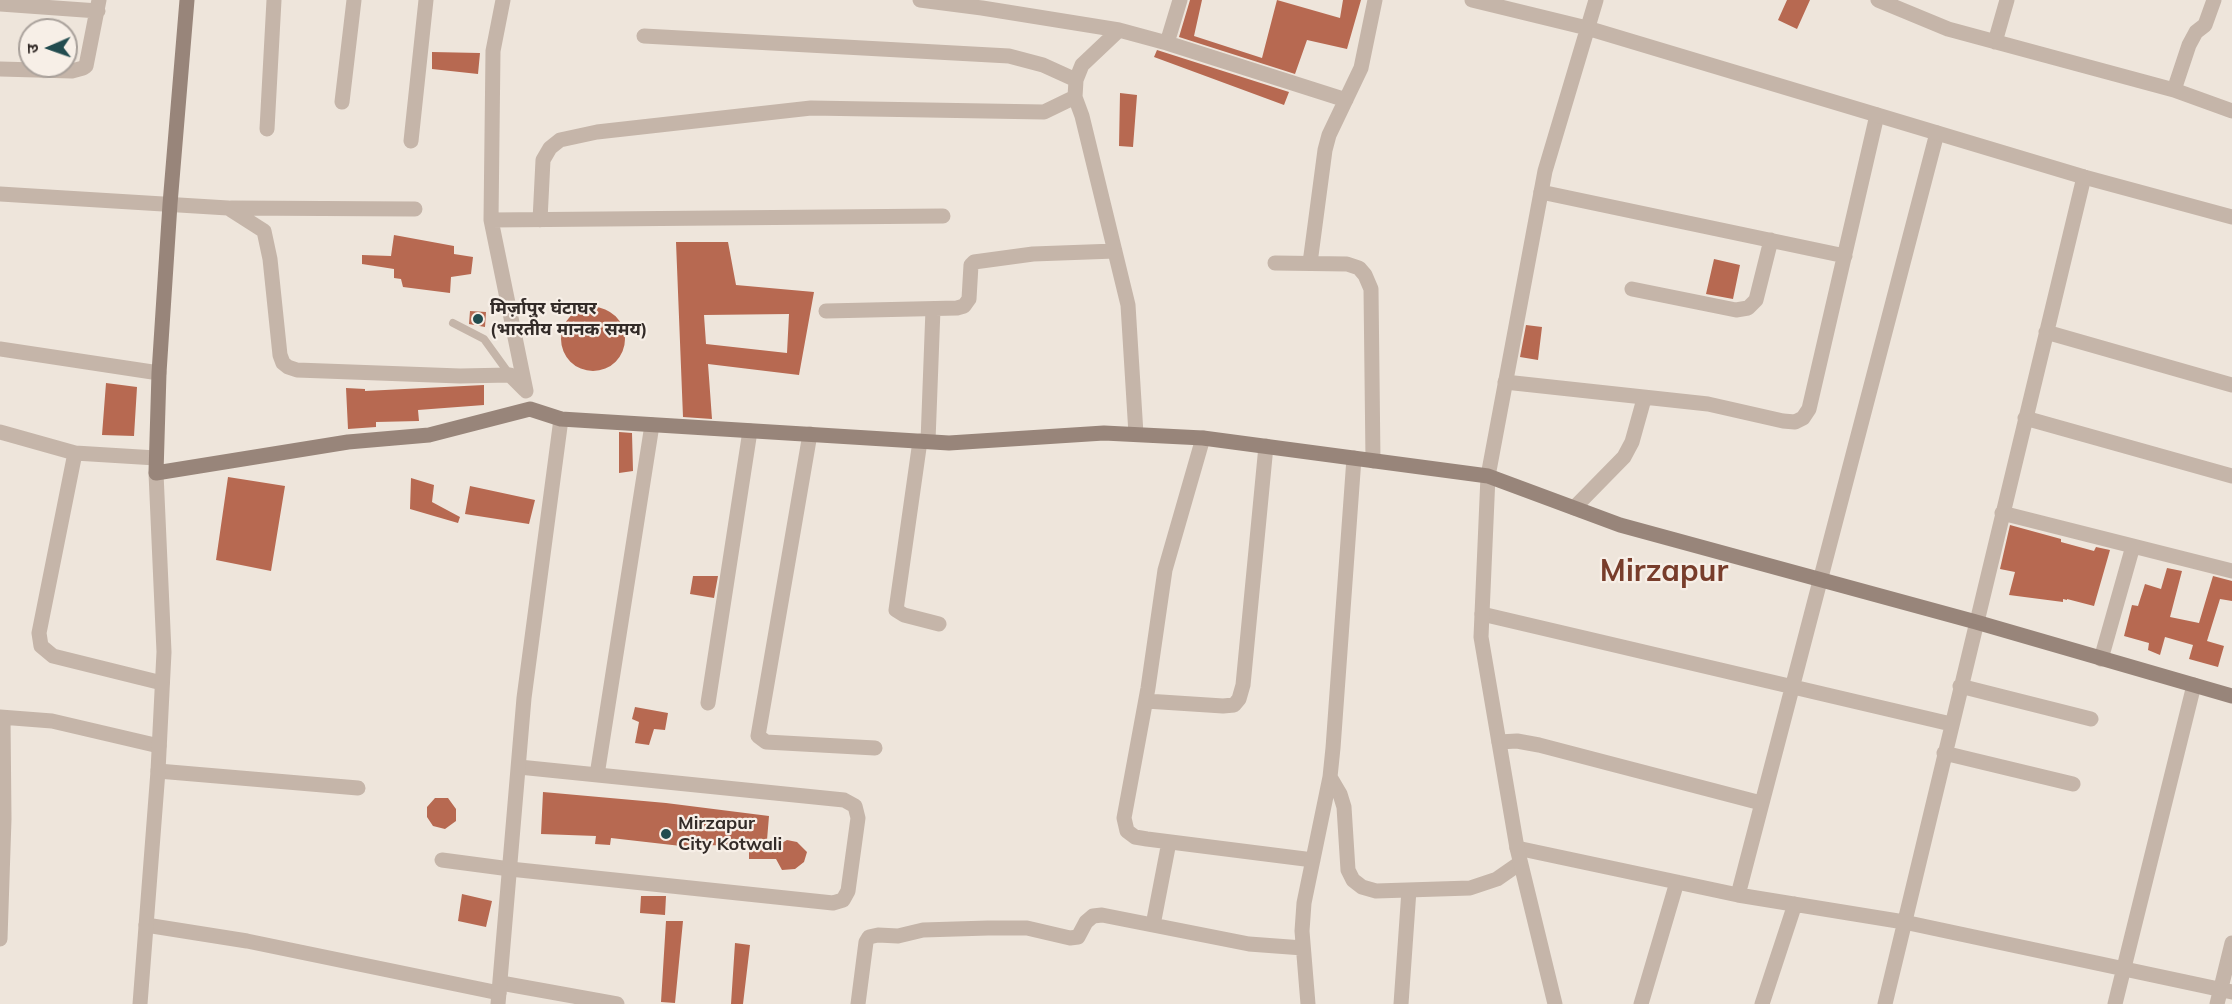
<!DOCTYPE html>
<meta charset="utf-8">
<style>
body{margin:0}
#map{position:relative;width:2232px;height:1004px;overflow:hidden;background:#eee5db;font-family:Mulish,"Noto Sans Devanagari",sans-serif}
canvas{display:block}
.north{position:absolute;left:18px;top:18px;width:60px;height:60px;box-sizing:border-box;background:#f7efe7;border:2px solid #a9a19b;border-radius:50%;rotate:268deg;font-size:16px;font-weight:700;line-height:24px;text-align:center;color:#332b28}
.north::after{content:'';display:block;margin:auto;width:21px;height:27px;background:#224c4f;clip-path:polygon(50% 0,100% 100%,50% 72%,0 100%)}
</style>
<div id="map">
<canvas width="2232" height="1004"></canvas>
<div class="north">उ</div>
</div>
<script>
const g = document.querySelector('canvas').getContext('2d');
g.lineJoin = 'round';
function paint(path, color) { g.fillStyle = color; g.fill(path, 'evenodd'); }
const toPath = rows => new Path2D(rows.map(r => 'M' + r).join(''));
function strokePath(path, color, width, dash) { g.strokeStyle = color; g.lineWidth = width; g.lineCap = dash ? 'butt' : 'round'; g.setLineDash(dash || []); g.stroke(path); }
function drawText(font, color, halo, rows, align = 'center') {
  g.font = font + ' Mulish,"Noto Sans Devanagari",sans-serif'; g.lineWidth = 4.5; g.setLineDash([]); g.textBaseline = 'middle'; g.strokeStyle = halo; g.fillStyle = color; for (const [text, x, y, turn = 0] of rows) {
    g.save(); g.translate(x, y); g.rotate((+turn || 0) * Math.PI / 180); g.textAlign = isNaN(turn) ? turn : align; if (halo) g.strokeText(text, 0, 0); g.fillText(text, 0, 0); g.restore();
  }
}
paint(toPath([
 [1190,0,1202,0,1194,36,1262,58,1277,0,1340,18,1343,0,1361,0,1347,49,1307,40,1295,74,1179,37],
 [1787,0,1810,0,1797,29,1778,20],
 [1157,50,1289,92,1284,105,1154,57],
 [432,52,480,53,478,74,432,69],
 [1120,93,1137,95,1133,147,1119,146],
 [394,235,454,246,454,254,473,257,471,274,451,277,450,293,403,287,401,279,394,278,394,269,362,264,362,255,391,256],
 [676,242,728,242,736,285,814,292,799,375,708,364,712,419,683,417],
 [789,314,787,353,706,344,704,315],
 [1714,259,1740,265,1733,299,1706,294],
 '561 339a32 32 0 1 1 64 0a32 32 0 1 1-64 0Z',
 [470,311,486,312,485,327,469,324],
 [1526,325,1542,327,1538,360,1520,357],
 [106,383,137,387,134,436,102,435],
 [484,385,484,405,418,410,419,421,376,422,376,427,348,429,346,388,365,389,365,391],
 [619,432,632,433,633,471,619,473],
 [228,477,285,486,271,571,216,560],
 [411,478,434,485,432,502,460,517,458,523,410,509],
 [470,486,535,500,529,524,465,514],
 [2010,525,2061,539,2061,542,2094,551,2096,547,2110,550,2094,606,2067,599,2067,600,2063,599,2063,602,2009,595,2015,572,2000,569],
 [2167,568,2182,571,2170,617,2199,623,2213,576,2232,581,2232,601,2220,599,2207,641,2224,646,2218,667,2189,659,2193,645,2165,637,2160,655,2148,650,2149,643,2124,636,2132,605,2138,606,2145,584,2161,589],
 [693,576,718,576,714,598,690,594],
 [635,707,668,713,665,730,654,729,649,745,635,743,639,722,632,719],
 [543,792,666,803,769,816,766,852,787,840,797,842,807,852,804,862,795,869,782,870,776,859,749,859,749,846,703,845,702,850,681,851,681,846,611,838,610,845,595,844,596,836,541,834],
 [435,798,448,798,456,809,456,821,445,829,433,826,427,817,427,807],
 [462,894,492,901,486,927,458,921],
 [641,896,666,896,665,915,640,913],
 [666,921,683,921,675,1003,661,1002],
 [735,943,750,945,743,1004,731,1004]
]), '#b76951');
strokePath(toPath([
 [453,323,484,339,510,375]
]), '#c5b5a9', 8);
strokePath(toPath([
 [503,0,493,51,491,220,526,391],
 [920,0,982,8,1119,30,1167,43,1346,100],
 [1878,0,1948,29,2174,90,2232,111],
 [0,4,98,11],
 [1119,30,1082,65,1076,80,1075,97,1082,116,1128,305,1136,434],
 [644,36,1009,56,1043,65,1076,80],
 [1995,42,2007,0],
 [1167,43,1180,0],
 [0,69,72,71,83,68,86,66,99,0],
 [2174,90,2189,45,2196,32,2205,25,2214,0],
 [342,102,354,0],
 [267,129,274,0],
 [411,141,426,0],
 [1541,192,1845,256],
 [0,194,228,208,264,231,270,259,280,355,283,363,288,367,297,370,460,376,510,375,525,390],
 [231,208,415,209],
 [491,220,943,216],
 [540,220,543,160,550,148,560,140,597,132,811,108,1044,112,1075,97],
 [1275,263,1347,264,1359,268,1365,275,1371,289,1373,461],
 [1310,263,1325,150,1329,135,1361,68,1375,0],
 [1632,289,1736,310,1748,308,1756,300,1771,240],
 [826,311,957,308,964,306,969,299,971,265,974,262,1033,254,1115,251],
 [2046,332,2232,385],
 [0,349,159,373],
 [1505,382,1708,404,1783,421,1795,422,1803,418,1809,409,1877,115],
 [2025,418,2232,476],
 [0,432,75,453,156,458],
 [810,434,758,736,766,742,875,748],
 [1203,438,1165,570,1148,688,1124,818,1127,831,1135,837,1147,839,1313,860],
 [920,441,896,610,904,615,939,624],
 [928,441,933,309],
 [75,453,39,633,41,646,53,656,162,683],
 [1574,508,1624,457,1632,442,1644,399],
 [2002,513,2232,571],
 [1482,614,1951,724],
 [2101,659,2133,546],
 [1960,686,2091,719],
 [1146,701,1223,706,1234,705,1239,699,1243,685,1266,446],
 [708,703,750,431],
 [0,717,52,721,159,746],
 [1499,742,1517,741,1539,745,1761,803],
 [1944,753,2073,784],
 [158,771,358,788],
 [597,775,652,425],
 [1330,777,1340,794,1344,807,1348,870,1353,880,1362,887,1376,891,1470,888,1497,879,1520,863],
 [1517,848,1738,895,1904,922,2232,992],
 [442,860,510,869,833,903,843,900,848,891,858,818,855,806,844,800,519,767],
 [1738,895,1937,133],
 [146,925,247,941,499,993],
 [1153,925,1169,842],
 [0,939,4,819,3,718],
 [501,983,617,1004],
 [858,1004,866,942,869,937,878,935,898,936,923,930,988,928,1027,928,1070,938,1078,937,1086,922,1093,916,1102,915,1249,944,1303,948],
 [1308,1004,1302,931,1304,903,1330,777,1333,748,1354,458],
 [1401,1004,1409,890],
 [1641,1004,1677,882],
 [1762,1004,1795,904],
 [1885,1004,2084,177],
 [2115,1004,2194,685],
 [2217,1004,2232,943]
]), '#c5b5a9', 15);
strokePath(toPath([
 [1472,0,1587,28,2084,177,2232,217],
 [140,1004,158,771,164,652,156,473],
 [498,1004,524,698,561,419],
 [1555,1004,1517,848,1481,637,1488,476,1545,171,1596,0]
]), '#c5b5a9', 15);
strokePath(toPath([
 [187,0,170,204,159,373,156,473,348,442,429,435,530,409,561,419,949,443,1104,433,1203,438,1488,476,1620,525,1976,622,2232,696]
]), '#98857a', 15);
for (const [x, y, r, color] of [
 [478,319,6,"#224c4f"],
 [666,834,6,"#224c4f"]
]) { const dot = new Path2D(); dot.arc(x, y, r, 0, 2 * Math.PI); g.fillStyle = color; g.fill(dot); strokePath(dot, '#f7efe7', 2); }
drawText('bold 18px', '#332b28', '#f7efe7', [
 ["मिर्ज़ापुर घंटाघर",490,309],
 ["(भारतीय मानक समय)",490,330],
 ["Mirzapur",678,824],
 ["City Kotwali",678,845]
], 'left');
drawText('bold 30px', '#783d2b', '#f7efe7', [
 ["Mirzapur",1664,572]
]);
</script>
